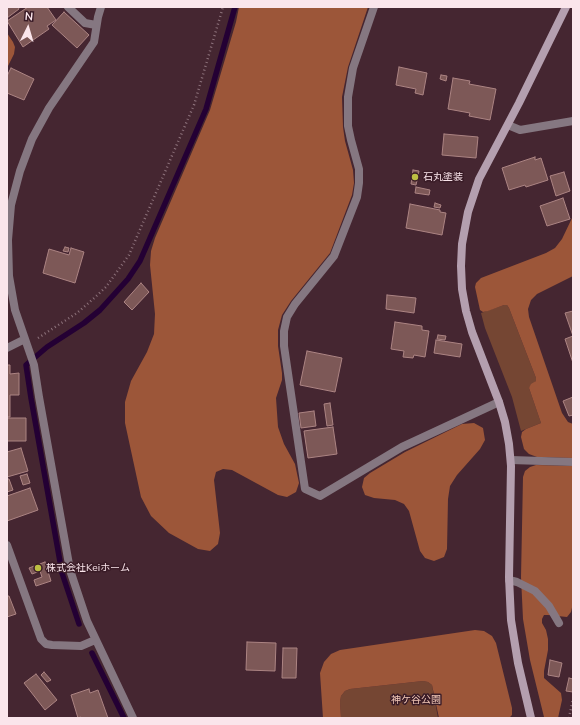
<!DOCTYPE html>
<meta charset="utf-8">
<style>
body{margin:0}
#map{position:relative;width:580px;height:725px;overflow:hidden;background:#452631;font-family:Mulish,sans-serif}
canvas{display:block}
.frame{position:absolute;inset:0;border:8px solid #fae5eb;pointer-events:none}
.north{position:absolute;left:8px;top:8px;width:40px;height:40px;-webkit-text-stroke:3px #3a1c27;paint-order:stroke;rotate:5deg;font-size:11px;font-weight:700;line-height:16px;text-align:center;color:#fae5eb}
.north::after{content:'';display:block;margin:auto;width:14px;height:18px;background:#fae5eb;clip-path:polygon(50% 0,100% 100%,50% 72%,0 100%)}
</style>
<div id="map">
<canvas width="580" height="725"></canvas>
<div class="frame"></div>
<div class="north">N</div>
</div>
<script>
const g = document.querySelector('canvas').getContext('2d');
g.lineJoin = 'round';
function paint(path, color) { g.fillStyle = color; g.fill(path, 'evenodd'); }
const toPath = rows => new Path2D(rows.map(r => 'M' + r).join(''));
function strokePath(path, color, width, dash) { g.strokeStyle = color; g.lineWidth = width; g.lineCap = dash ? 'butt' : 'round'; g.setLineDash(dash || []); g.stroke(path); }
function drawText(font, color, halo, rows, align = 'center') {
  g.font = font + ' Mulish,"Noto Sans JP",sans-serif'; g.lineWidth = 3; g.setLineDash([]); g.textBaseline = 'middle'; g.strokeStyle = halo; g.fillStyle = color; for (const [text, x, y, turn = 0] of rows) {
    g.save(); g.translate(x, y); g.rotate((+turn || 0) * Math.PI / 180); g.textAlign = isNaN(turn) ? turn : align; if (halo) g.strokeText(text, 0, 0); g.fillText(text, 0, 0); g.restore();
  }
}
paint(toPath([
 [504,305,507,305,509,308,536,378,536,381,529,388,541,423,521,431,512,397,485,328,481,313],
 [423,681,428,682,432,685,438,718,341,718,340,702,341,696,345,691,350,689]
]), '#754633');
paint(toPath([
 [239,7,368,7,348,67,342,97,343,127,345,141,353,170,354,183,352,195,330,253,291,301,282,315,278,330,278,346,282,373,282,380,276,398,278,427,284,444,295,464,299,483,296,492,287,497,278,495,232,470,223,469,216,472,214,480,220,533,218,544,210,551,198,549,169,533,151,516,141,497,125,423,125,402,131,381,147,352,154,334,155,314,150,265,151,251,155,238,210,110,236,22],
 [7,33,13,42,15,47,14,54,7,68],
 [573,216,573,276,537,294,531,300,528,309,529,317,562,413,568,422,573,424,573,458,537,457,529,454,524,449,521,437,522,432,526,429,541,423,529,388,531,384,536,381,536,378,509,308,507,305,504,305,488,311,483,312,480,310,475,287,476,283,481,278,546,253,555,248,562,239],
 [474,423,483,428,485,440,480,449,457,475,450,486,448,499,447,549,444,557,434,561,425,558,420,551,409,511,404,504,395,500,374,498,365,495,362,487,364,478,370,473,405,452,462,424],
 [536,465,573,466,573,603,571,612,567,617,548,615,544,615,542,619,542,623,546,630,548,639,548,650,544,671,544,678,561,693,562,700,558,718,544,717,530,660,523,619,521,577,523,477,525,471,530,467],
 [475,630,484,631,492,636,496,643,512,708,512,715,509,718,439,718,432,685,428,682,423,681,350,689,345,691,341,696,340,702,341,718,323,718,320,673,324,662,331,654,340,650]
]), '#9c5639');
strokePath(toPath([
 [79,624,62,573,31,398,26,365,47,347,84,323,100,310,128,279,140,261,206,109,235,7],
 [92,653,124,718]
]), '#240034', 5.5);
const building = toPath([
 [7,7,18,7,19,9,7,18,7,7],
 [28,7,47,7,56,20,47,26,49,29,23,47,7,21,28,7],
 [64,12,89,35,77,48,52,25,64,12],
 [399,67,427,73,423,95,415,93,416,89,396,85,399,67],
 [11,68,34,79,24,100,7,93,7,76,11,68],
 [441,75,447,76,446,81,440,79,441,75],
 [453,78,470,81,469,84,496,89,490,120,469,116,470,113,448,109,453,78],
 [444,134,478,137,476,158,442,155,444,134],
 [535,157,535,160,541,158,548,180,526,187,525,185,509,190,502,168,535,157],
 [413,170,419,171,416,185,411,184,413,170],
 [564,172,570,191,556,196,550,176,564,172],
 [416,187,430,190,429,195,415,193,416,187],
 [563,198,570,219,547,226,540,206,563,198],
 [435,203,441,205,440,208,434,207,435,203],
 [410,204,440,210,440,212,446,213,442,235,406,228,410,204],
 [65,247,69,248,68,252,63,251,65,247],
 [71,248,84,252,75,283,43,273,49,249,69,255,71,248],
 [141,283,149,292,132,310,124,302,141,283],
 [387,295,416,298,414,313,386,309,387,295],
 [573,311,573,336,565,313,573,311],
 [395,322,422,326,422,330,429,331,425,357,414,355,413,358,403,357,404,351,391,349,395,322],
 [438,335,446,336,445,340,437,339,438,335],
 [573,336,573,363,565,339,573,336],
 [436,340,462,344,460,357,434,353,436,340],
 [307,351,342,358,335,392,300,385,307,351],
 [7,365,10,365,10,374,19,373,19,395,10,395,10,417,7,417,7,365],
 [573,397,573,415,569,416,563,401,573,397],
 [330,403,333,425,327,426,324,404,330,403],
 [314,411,316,426,301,428,299,413,314,411],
 [7,418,26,418,26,441,7,441,7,418],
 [333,427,337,454,308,458,304,431,333,427],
 [21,448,28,471,7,477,7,452,21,448],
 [27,474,30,483,23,485,20,476,27,474],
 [7,479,9,479,13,490,7,492,7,479],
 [30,488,38,510,7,521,7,496,30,488],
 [45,562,51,581,36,586,34,580,42,577,40,571,32,574,29,568,45,562],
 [7,596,9,596,16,614,7,617,7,596],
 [247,642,276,643,275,671,246,670,247,642],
 [283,648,297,648,296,678,282,678,283,648],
 [550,660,562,663,559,677,548,675,550,660],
 [44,672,51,680,47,682,41,675,44,672],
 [36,674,57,700,45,710,24,683,36,674],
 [569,678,573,679,573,692,566,691,569,678],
 [89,689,90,693,98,690,108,718,82,718,81,717,78,718,71,695,89,689]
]);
paint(building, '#7d5857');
strokePath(building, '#ac8483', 1);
strokePath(toPath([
 [38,338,77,313,92,300,106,287,129,255,194,105,223,7],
 [569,718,573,699]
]), '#8e737c', 2.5, [1, 3]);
strokePath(toPath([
 [509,580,517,582,535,591,549,606,559,623]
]), '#857781', 8);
strokePath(toPath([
 [68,7,85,23,96,25],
 [101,7,98,17,94,42,49,108,32,139,20,171,11,205,8,240,9,276,15,310,34,365,39,397,70,570,87,621,133,718],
 [374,7,353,68,348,97,348,126,351,140,359,169,359,183,357,197,334,256,295,304,287,317,284,331,284,346,305,489,320,496,402,447,499,402],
 [508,125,520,130,573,121],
 [7,348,25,339],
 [511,460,573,462],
 [7,545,41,639,46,644,52,645,81,646,95,640]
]), '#857781', 8);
strokePath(toPath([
 [531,718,518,663,511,620,509,577,511,466,509,444,505,422,499,402,472,332,466,311,462,289,461,266,462,244,468,212,479,179,519,103,566,7]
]), '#b49faf', 8);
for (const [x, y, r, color] of [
 [415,177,4,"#bdbf43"],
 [38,568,4,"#bdbf43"]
]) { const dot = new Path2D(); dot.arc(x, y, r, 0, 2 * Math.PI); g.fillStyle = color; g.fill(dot); strokePath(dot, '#3a1c27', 1.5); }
drawText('10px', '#fae5eb', '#3a1c27', [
 ["石丸塗装",423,177],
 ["株式会社Keiホーム",46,568]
], 'left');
drawText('10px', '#f4cab9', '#3a1c27', [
 ["神ケ谷公園",416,700]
]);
</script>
